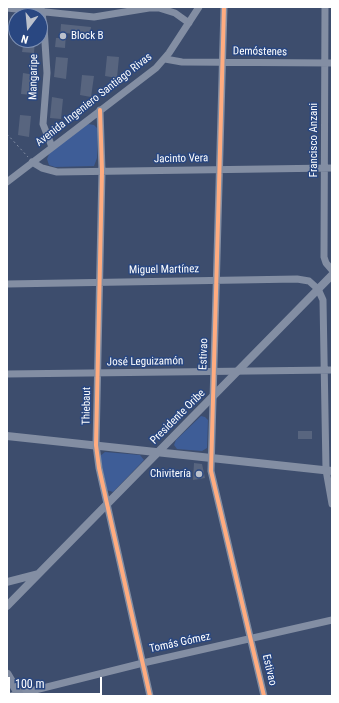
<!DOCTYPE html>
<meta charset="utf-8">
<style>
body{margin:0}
#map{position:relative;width:339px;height:703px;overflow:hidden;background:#3d4d6d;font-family:"Roboto Condensed",sans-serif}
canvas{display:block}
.frame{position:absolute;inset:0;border:8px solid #fff;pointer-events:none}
.north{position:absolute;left:8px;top:8px;width:40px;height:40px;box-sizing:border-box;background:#294781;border:1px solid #7f91b3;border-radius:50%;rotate:196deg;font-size:11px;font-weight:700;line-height:16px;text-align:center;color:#fff}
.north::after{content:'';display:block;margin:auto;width:14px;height:18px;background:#bbc1cc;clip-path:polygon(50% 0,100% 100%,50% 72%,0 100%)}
.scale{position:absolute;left:8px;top:677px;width:94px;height:18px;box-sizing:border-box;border:2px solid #fff;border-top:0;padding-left:5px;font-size:12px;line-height:14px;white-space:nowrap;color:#fff;-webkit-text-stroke:3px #294781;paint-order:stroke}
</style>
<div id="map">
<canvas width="339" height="703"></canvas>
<div class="frame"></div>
<div class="north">N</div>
<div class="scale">100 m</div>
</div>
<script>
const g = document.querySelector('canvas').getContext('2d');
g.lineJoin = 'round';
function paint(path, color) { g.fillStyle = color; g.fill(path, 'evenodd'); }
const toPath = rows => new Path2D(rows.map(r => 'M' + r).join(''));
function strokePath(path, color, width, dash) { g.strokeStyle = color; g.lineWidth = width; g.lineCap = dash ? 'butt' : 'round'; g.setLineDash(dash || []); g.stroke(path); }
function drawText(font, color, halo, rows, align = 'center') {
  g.font = font + ' "Roboto Condensed",sans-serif'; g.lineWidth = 3; g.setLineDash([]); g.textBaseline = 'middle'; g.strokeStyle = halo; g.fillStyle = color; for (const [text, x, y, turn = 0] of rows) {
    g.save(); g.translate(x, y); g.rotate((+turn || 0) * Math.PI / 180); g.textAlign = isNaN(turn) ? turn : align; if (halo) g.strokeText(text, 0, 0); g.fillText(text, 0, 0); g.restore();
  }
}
paint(toPath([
 [88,124,94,125,98,129,97,158,94,166,55,167,49,165,47,159,50,152],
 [201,416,205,417,208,420,207,448,202,451,177,449,174,445,176,440],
 [105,452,140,455,144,460,113,492,107,490,100,456]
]), '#3e5d97');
paint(toPath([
 [61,24,91,27,90,36,66,33,65,48,55,47,56,38,60,38],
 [24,40,35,40,34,53,22,52],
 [107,56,119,57,117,78,105,76],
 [56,57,68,58,66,79,54,77],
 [23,73,35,75,33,95,21,94],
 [82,75,94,76,91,97,80,95],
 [52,97,63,99,61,119,50,118],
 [20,115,31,116,29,137,18,135],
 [298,431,312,431,312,439,298,439],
 [194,463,202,464,205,478,193,480]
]), '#58657f');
strokePath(toPath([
 [7,134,28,157]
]), '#838ea3', 1, [2, 3]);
strokePath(toPath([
 [41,7,44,27,47,73,43,124,52,147],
 [224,7,211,471,264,696],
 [325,7,324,257,326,263,332,270],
 [7,8,94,17,149,8,159,8,175,13,189,23],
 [165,59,182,62,332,63],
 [100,110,102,171,96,445,99,468,150,696],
 [32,162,42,168,57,172,332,168],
 [7,182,156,68,169,53,199,7],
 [7,284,297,279,309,281,318,289,323,300,326,470,332,504],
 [7,374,332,370],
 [11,696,143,663,332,620]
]), '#838ea3', 7);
strokePath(toPath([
 [7,436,332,471],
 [7,582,38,574],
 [7,606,332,275]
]), '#838ea3', 8);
strokePath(toPath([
 [7,674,20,696]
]), '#7e899f', 9);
strokePath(toPath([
 [224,7,211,471,264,696],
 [100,110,102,171,96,445,99,468,150,696]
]), '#ffac80', 4);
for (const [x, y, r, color] of [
 [63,36,4,"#bbc1cc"],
 [199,474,4,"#bbc1cc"]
]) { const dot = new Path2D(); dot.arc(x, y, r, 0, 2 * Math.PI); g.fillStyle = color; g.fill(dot); strokePath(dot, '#294781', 1.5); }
drawText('11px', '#fff', '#294781', [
 ["Block B",71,36],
 ["Chivitería",191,474,"right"]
], 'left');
drawText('11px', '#fff', '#294781', [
 ["Demóstenes",260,52,1],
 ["Mangaripe",34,77,-89],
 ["Avenida Ingeniero Santiago Rivas",94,100,-38],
 ["Francisco Anzani",314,140,-90],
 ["Jacinto Vera",181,159,-1],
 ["Miguel Martínez",164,270,-1],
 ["Estivao",204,354,-88],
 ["José Leguizamón",145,362,-1],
 ["Thiebaut",87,406,-89],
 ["Presidente Oribe",178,417,-45],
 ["Tomás Gómez",180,643,-12],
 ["Estivao",269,670,77]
]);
</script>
